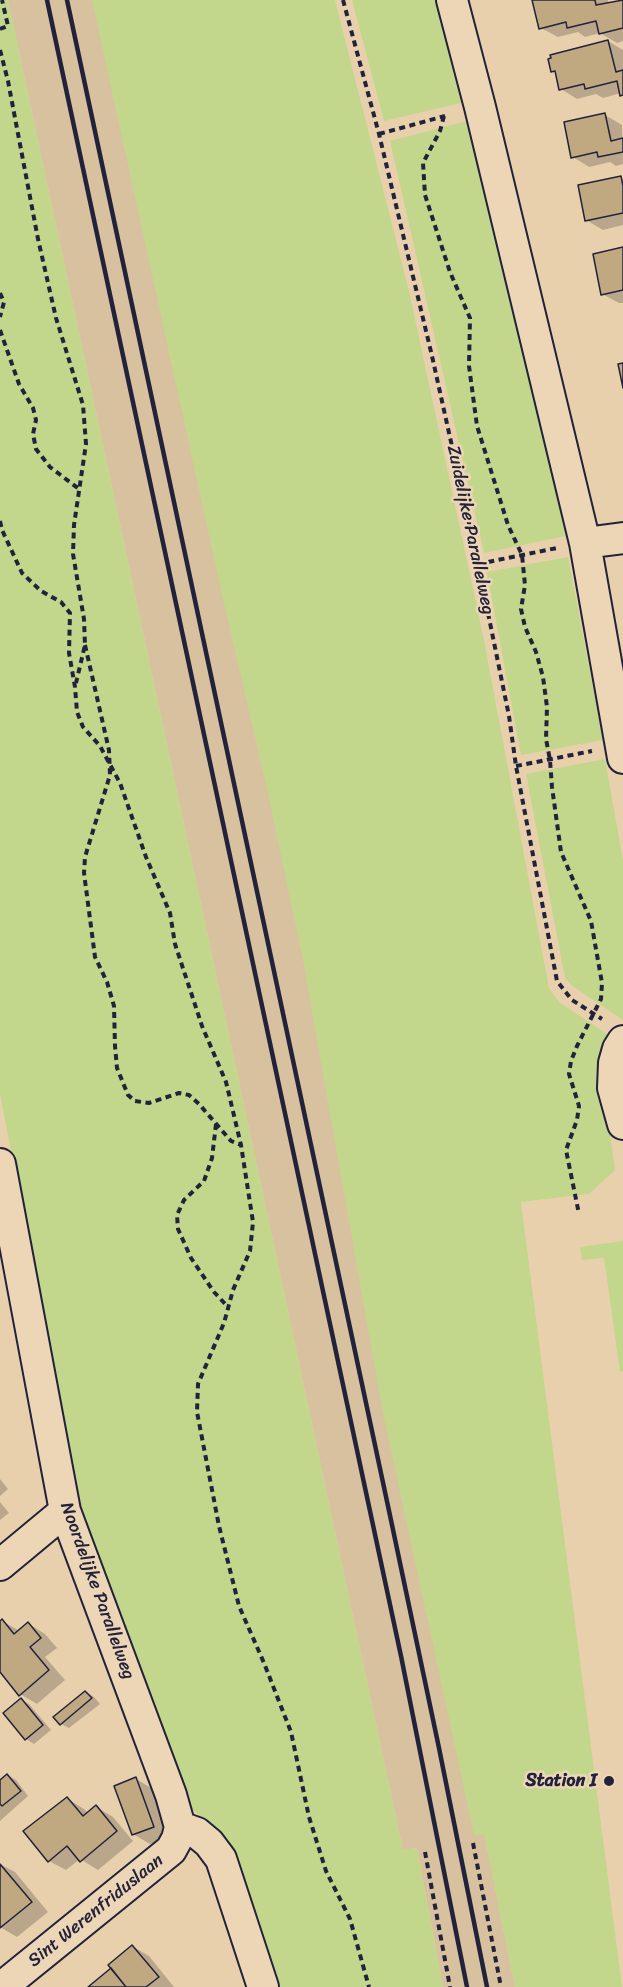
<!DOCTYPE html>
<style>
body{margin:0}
canvas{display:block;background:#e8d0ad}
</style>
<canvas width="623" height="1987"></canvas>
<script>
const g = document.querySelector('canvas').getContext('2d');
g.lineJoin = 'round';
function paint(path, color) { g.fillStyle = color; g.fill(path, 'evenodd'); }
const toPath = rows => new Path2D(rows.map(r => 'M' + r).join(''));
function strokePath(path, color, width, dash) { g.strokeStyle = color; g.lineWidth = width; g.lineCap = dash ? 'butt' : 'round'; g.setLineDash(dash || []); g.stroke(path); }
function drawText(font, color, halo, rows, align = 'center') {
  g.font = font + ' Sriracha,sans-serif'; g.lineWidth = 5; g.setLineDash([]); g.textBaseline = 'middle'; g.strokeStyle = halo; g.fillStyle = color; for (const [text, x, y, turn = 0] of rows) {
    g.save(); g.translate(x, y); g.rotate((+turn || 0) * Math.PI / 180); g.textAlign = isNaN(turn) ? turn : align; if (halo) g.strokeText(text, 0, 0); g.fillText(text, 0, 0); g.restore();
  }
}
paint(toPath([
 [8,0,118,0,515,1987,443,1987,417,1848,403,1850]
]), '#d8c19e');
paint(toPath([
 [0,0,8,0,403,1850,417,1848,443,1987,274,1987,225,1841,212,1824,192,1810,185,1799,85,1520,75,1483,0,1094],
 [92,0,335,0,409,291,484,640,549,988,559,1002,615,1039,604,1087,615,1170,589,1194,521,1202,622,1987,515,1987,484,1834,474,1835,382,1408,303,960,269,798,221,590],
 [352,0,438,0,465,102,384,121],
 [470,120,566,536,484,553,390,141],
 [568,557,603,740,521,755,487,572],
 [605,759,623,860,623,1020,571,985,565,978,526,774],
 [623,1241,623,1371,620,1372,604,1258,582,1260,580,1247]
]), '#c3d78c');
paint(toPath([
 [534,0,608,0,609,4,623,1,623,41,617,43,600,33,585,37,578,32,558,37,541,28],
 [608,41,623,50,623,96,621,93,603,98,596,94,577,99,561,89,557,73,553,71],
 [605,115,622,125,623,164,616,166,610,162,589,167,573,157],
 [621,178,623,179,623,225,603,230,586,220],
 [623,249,623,303,619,303,602,294],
 [0,1479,8,1489,0,1496],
 [0,1502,9,1513,0,1520],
 [2,1621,20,1631,29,1624,45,1634,57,1648,45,1657,65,1680,37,1704,20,1694,0,1670,0,1623],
 [86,1692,94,1697,100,1704,69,1728,61,1724],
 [21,1700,29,1704,51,1730,34,1744,26,1739],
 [7,1775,16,1780,28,1796,0,1821,0,1781],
 [136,1779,153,1789,170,1836,150,1844,133,1834],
 [68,1799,84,1809,88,1813,96,1807,113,1817,133,1841,98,1870,80,1859,66,1870,49,1861],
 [0,1864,15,1872,48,1912,17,1937,0,1927],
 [132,1946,149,1956,174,1987,91,1987,113,1969]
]), '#0003');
const building = toPath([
 [532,0,595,0,596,5,623,0,623,28,599,34,596,21,567,28,566,22,539,29,532,0],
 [608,40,616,72,623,70,623,95,620,96,617,81,585,89,584,84,559,90,555,71,551,72,548,59,551,58,550,55,608,40],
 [605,113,611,141,623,138,623,152,598,157,597,152,571,158,564,122,605,113],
 [621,176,623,186,623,213,585,221,578,185,621,176],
 [623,247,623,290,601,295,593,254,623,247],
 [623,363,623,388,618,364,623,363],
 [2,1619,14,1634,28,1622,41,1638,30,1647,49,1670,19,1696,0,1672,0,1621,2,1619],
 [85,1691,92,1698,60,1725,53,1717,85,1691],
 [21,1698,43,1725,25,1740,3,1713,21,1698],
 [7,1774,21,1791,2,1806,0,1804,0,1780,7,1774],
 [136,1777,154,1827,132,1835,114,1786,136,1777],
 [67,1797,83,1816,96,1805,117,1831,80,1862,67,1846,48,1862,23,1831,67,1797],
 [0,1864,32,1902,0,1928,0,1864],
 [132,1945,159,1977,146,1987,126,1987,108,1965,132,1945],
 [111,1968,126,1987,88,1987,111,1968]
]);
paint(building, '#c0a881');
strokePath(building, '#22223b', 1.5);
const minor = toPath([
 [452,0,480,107,585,543,623,758],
 [585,543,623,538],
 [623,1041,618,1049,614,1063,613,1088,623,1124],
 [0,1164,65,1511,171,1795,180,1827,177,1839,171,1850,2,1987],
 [0,1565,65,1511],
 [180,1827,197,1833,209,1843,221,1859,263,1987]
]);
strokePath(minor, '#22223b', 34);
strokePath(toPath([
 [343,0,379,134,432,356,478,564,509,716,516,766,557,981,572,1000,602,1019],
 [0,29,8,26,2,0],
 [0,50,8,81,38,239,56,318,83,405,86,444,74,525,73,554,84,619,85,645,76,683],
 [444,116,440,131,423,163,425,195,450,272,470,318,469,366,477,426,508,525,522,555,525,585,521,609,525,627,536,652,543,677,547,707,546,739,550,760,552,787,561,852,591,921,602,983,601,999,577,1046,571,1061,569,1074,579,1106,577,1120,566,1150,579,1214],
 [379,134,445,116],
 [0,293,4,302,0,317],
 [0,330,19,384,33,408,36,420,33,434,36,449,50,467,79,489],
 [0,521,2,530,22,573,41,591,61,602,70,613,69,653,75,687,77,712,83,727,100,746,120,783,146,857,170,913,175,944,202,1026,226,1082,241,1145,253,1222,250,1251,233,1290,224,1323,198,1384,197,1412,219,1526,239,1606,264,1663,291,1732,309,1817,326,1871,350,1919,369,1987],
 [478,564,557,548],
 [85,645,109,750,110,775,85,857,84,873,95,957,107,982,114,1006,115,1046,117,1068,128,1095,135,1101,149,1103,179,1093,189,1095,199,1104,231,1141,241,1145],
 [516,766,592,751],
 [216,1124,212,1158,204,1181,184,1200,177,1215,178,1229,191,1258,214,1292,228,1307],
 [473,1843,501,1987],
 [425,1852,450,1987]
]), '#22223b', 4, [6, 4.5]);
strokePath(minor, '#ecd6b5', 30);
strokePath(toPath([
 [47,0,401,1656,467,1987],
 [67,0,388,1506,439,1748,487,1987]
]), '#22223b', 4.5);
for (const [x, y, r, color] of [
 [609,1781,6,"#22223b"]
]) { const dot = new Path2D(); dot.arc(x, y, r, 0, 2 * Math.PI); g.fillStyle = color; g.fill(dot); strokePath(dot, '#ecd6b5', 2); }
drawText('18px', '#22223b', '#ecd6b5', [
 ["Zuidelijke Parallelweg",470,530,78],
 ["Noordelijke Parallelweg",97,1591,70],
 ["Sint Werenfriduslaan",96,1911,-39]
]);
drawText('bold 18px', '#22223b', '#ecd6b5', [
 ["Station I",597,1781]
], 'right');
</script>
